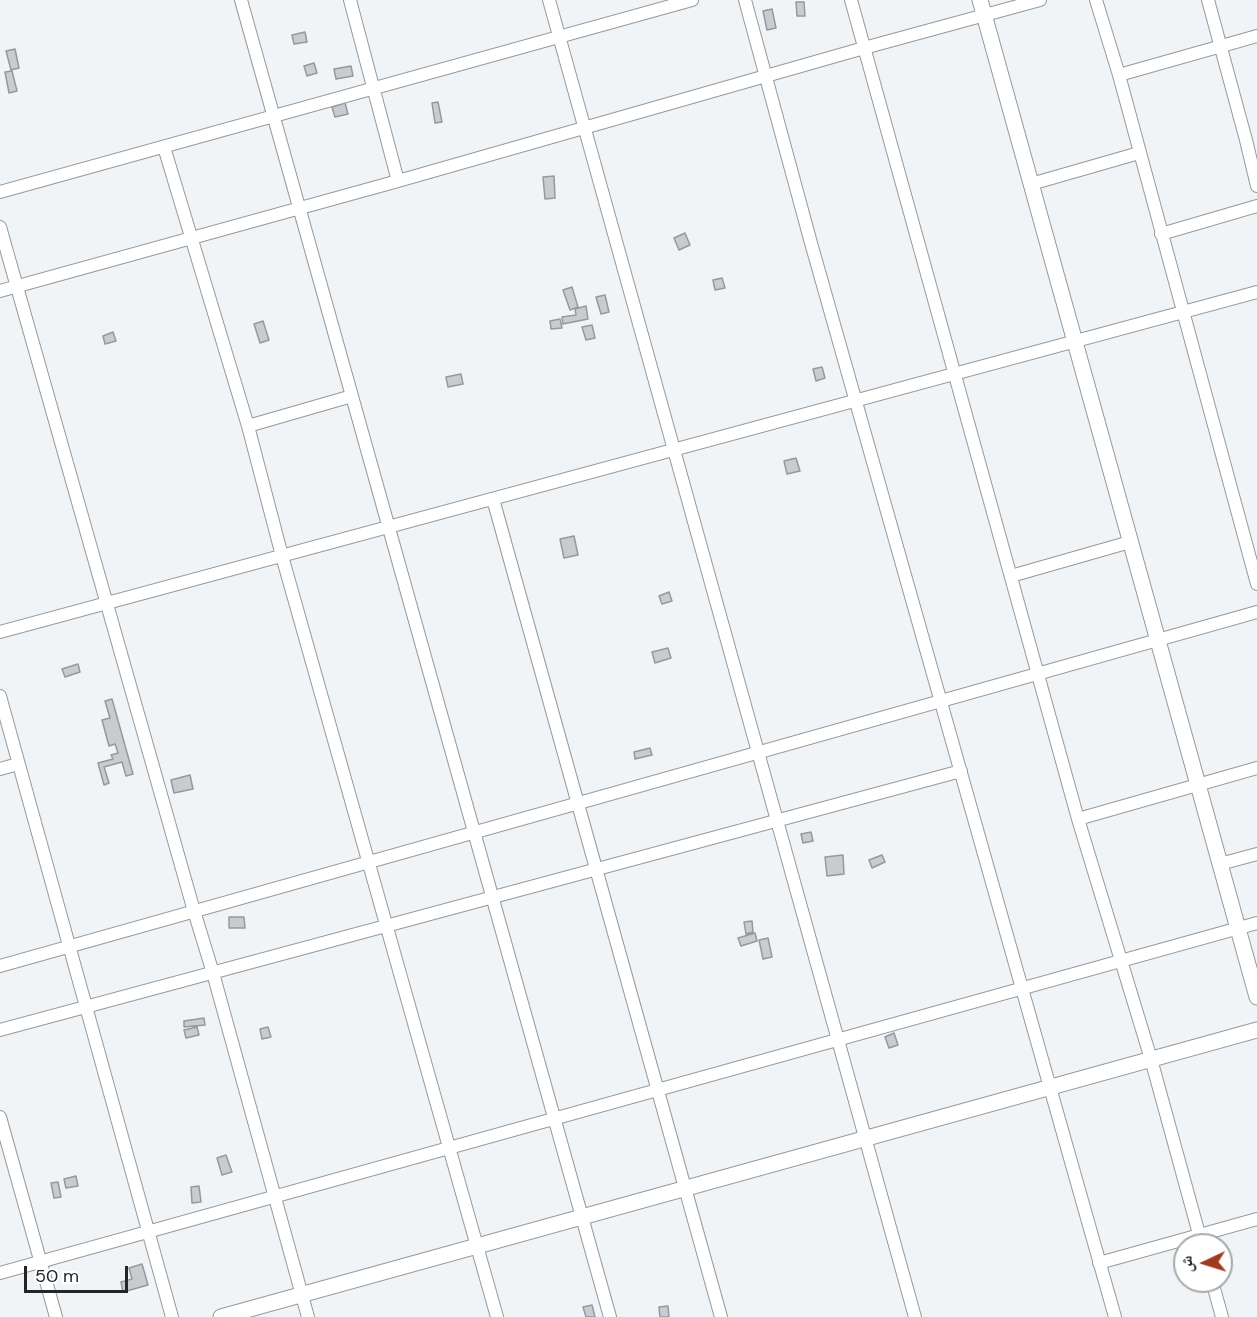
<!DOCTYPE html>
<meta charset="utf-8">
<style>
body{margin:0}
#map{position:relative;width:1257px;height:1317px;overflow:hidden;background:#f1f4f7;font-family:"DM Sans","Noto Naskh Arabic",sans-serif}
canvas{display:block}
.north{position:absolute;left:1173px;top:1233px;width:60px;height:60px;box-sizing:border-box;background:#fff;border:2px solid #a7a8a8;border-radius:50%;rotate:266deg;font-size:16px;font-weight:700;line-height:24px;text-align:center;color:#242526}
.north::after{content:'';display:block;margin:auto;width:21px;height:27px;background:#a23a1f;clip-path:polygon(50% 0,100% 100%,50% 72%,0 100%)}
.scale{position:absolute;left:24px;top:1266px;width:104px;height:27px;box-sizing:border-box;border:3px solid #242526;border-top:0;padding-left:8px;font-size:18px;line-height:21px;white-space:nowrap;color:#242526;-webkit-text-stroke:4px #fff;paint-order:stroke}
</style>
<div id="map">
<canvas width="1257" height="1317"></canvas>
<div class="north">ش</div>
<div class="scale">50 m</div>
</div>
<script>
const g = document.querySelector('canvas').getContext('2d');
g.lineJoin = 'round';
function paint(path, color) { g.fillStyle = color; g.fill(path, 'evenodd'); }
const toPath = rows => new Path2D(rows.map(r => 'M' + r).join(''));
function strokePath(path, color, width, dash) { g.strokeStyle = color; g.lineWidth = width; g.lineCap = dash ? 'butt' : 'round'; g.setLineDash(dash || []); g.stroke(path); }
const building = toPath([
 [796,2,804,2,805,16,797,16,796,2],
 [772,9,776,28,767,30,763,11,772,9],
 [305,32,307,42,294,44,292,35,305,32],
 [15,49,19,68,11,70,6,51,15,49],
 [314,63,317,73,307,76,304,66,314,63],
 [351,66,353,76,336,79,334,69,351,66],
 [12,71,17,91,9,93,5,72,12,71],
 [438,102,442,122,435,123,432,103,438,102],
 [345,103,348,114,335,117,332,107,345,103],
 [554,176,555,198,545,199,543,177,554,176],
 [685,233,690,245,679,250,674,238,685,233],
 [722,278,725,288,715,290,713,280,722,278],
 [572,287,578,307,570,310,563,290,572,287],
 [605,295,609,312,601,314,596,297,605,295],
 [586,306,588,319,563,324,562,317,576,315,575,309,586,306],
 [560,319,562,328,551,329,550,321,560,319],
 [263,321,269,340,260,343,254,324,263,321],
 [592,325,595,338,586,340,582,327,592,325],
 [113,332,116,341,105,344,103,336,113,332],
 [822,367,825,378,816,381,813,369,822,367],
 [461,374,463,384,448,387,446,377,461,374],
 [796,458,800,471,787,474,784,461,796,458],
 [574,536,578,555,564,558,560,539,574,536],
 [669,592,672,601,662,604,659,596,669,592],
 [668,648,671,658,655,663,652,652,668,648],
 [78,664,80,672,65,677,62,669,78,664],
 [112,699,133,774,126,776,122,762,104,767,109,783,104,785,98,763,113,759,111,755,118,753,115,744,109,746,102,720,110,718,105,701,112,699],
 [650,748,652,755,635,759,634,752,650,748],
 [190,775,193,789,174,793,171,780,190,775],
 [811,832,813,841,803,843,801,834,811,832],
 [843,855,844,874,827,876,825,857,843,855],
 [882,855,885,862,872,868,869,860,882,855],
 [229,917,244,917,245,928,229,928,229,917],
 [752,921,753,932,746,934,744,922,752,921],
 [755,933,757,941,741,946,738,938,755,933],
 [768,938,772,957,763,959,759,940,768,938],
 [204,1018,205,1025,184,1027,184,1021,204,1018],
 [197,1027,199,1035,186,1038,184,1030,197,1027],
 [268,1027,271,1037,262,1039,260,1029,268,1027],
 [894,1033,898,1045,889,1048,885,1037,894,1033],
 [226,1155,232,1172,222,1175,217,1158,226,1155],
 [76,1176,78,1186,66,1188,64,1179,76,1176],
 [58,1182,61,1197,54,1198,51,1183,58,1182],
 [199,1186,201,1202,192,1203,191,1187,199,1186],
 [142,1264,148,1285,123,1292,121,1282,132,1279,129,1268,142,1264],
 [592,1305,595,1317,586,1317,583,1307,592,1305],
 [668,1306,669,1317,660,1317,659,1307,668,1306]
]);
paint(building, '#c8cbcf');
strokePath(building, '#96999c', 1.5);
const minor = toPath([
 [241,0,610,1317],
 [350,0,398,181],
 [549,0,915,1317],
 [745,0,811,243,1115,1317],
 [851,0,1078,819,1151,1059,1202,1245],
 [1096,0,1119,75,1257,584],
 [1208,0,1246,140,1257,186],
 [1119,75,1257,36],
 [164,147,248,426,282,556,497,1317],
 [1031,184,1139,153],
 [0,192,692,0],
 [0,227,194,911,213,973,308,1317],
 [1161,234,1257,206],
 [0,291,398,181,864,48,1040,0],
 [248,426,352,396],
 [493,499,721,1317],
 [1011,576,1130,542],
 [0,632,1257,292],
 [0,696,172,1317],
 [0,769,18,764],
 [1078,819,1257,768],
 [1220,864,1257,854],
 [0,966,1257,612],
 [0,1030,961,771],
 [0,1117,56,1317],
 [1099,1263,1257,1219],
 [0,1273,1257,923],
 [1212,1281,1222,1317]
]);
const tertiary = toPath([
 [980,0,1257,997],
 [221,1317,1257,1030]
]);
strokePath(minor, '#95999c', 14);
strokePath(tertiary, '#95999c', 17);
strokePath(minor, '#fff', 12);
strokePath(tertiary, '#fff', 15);
</script>
